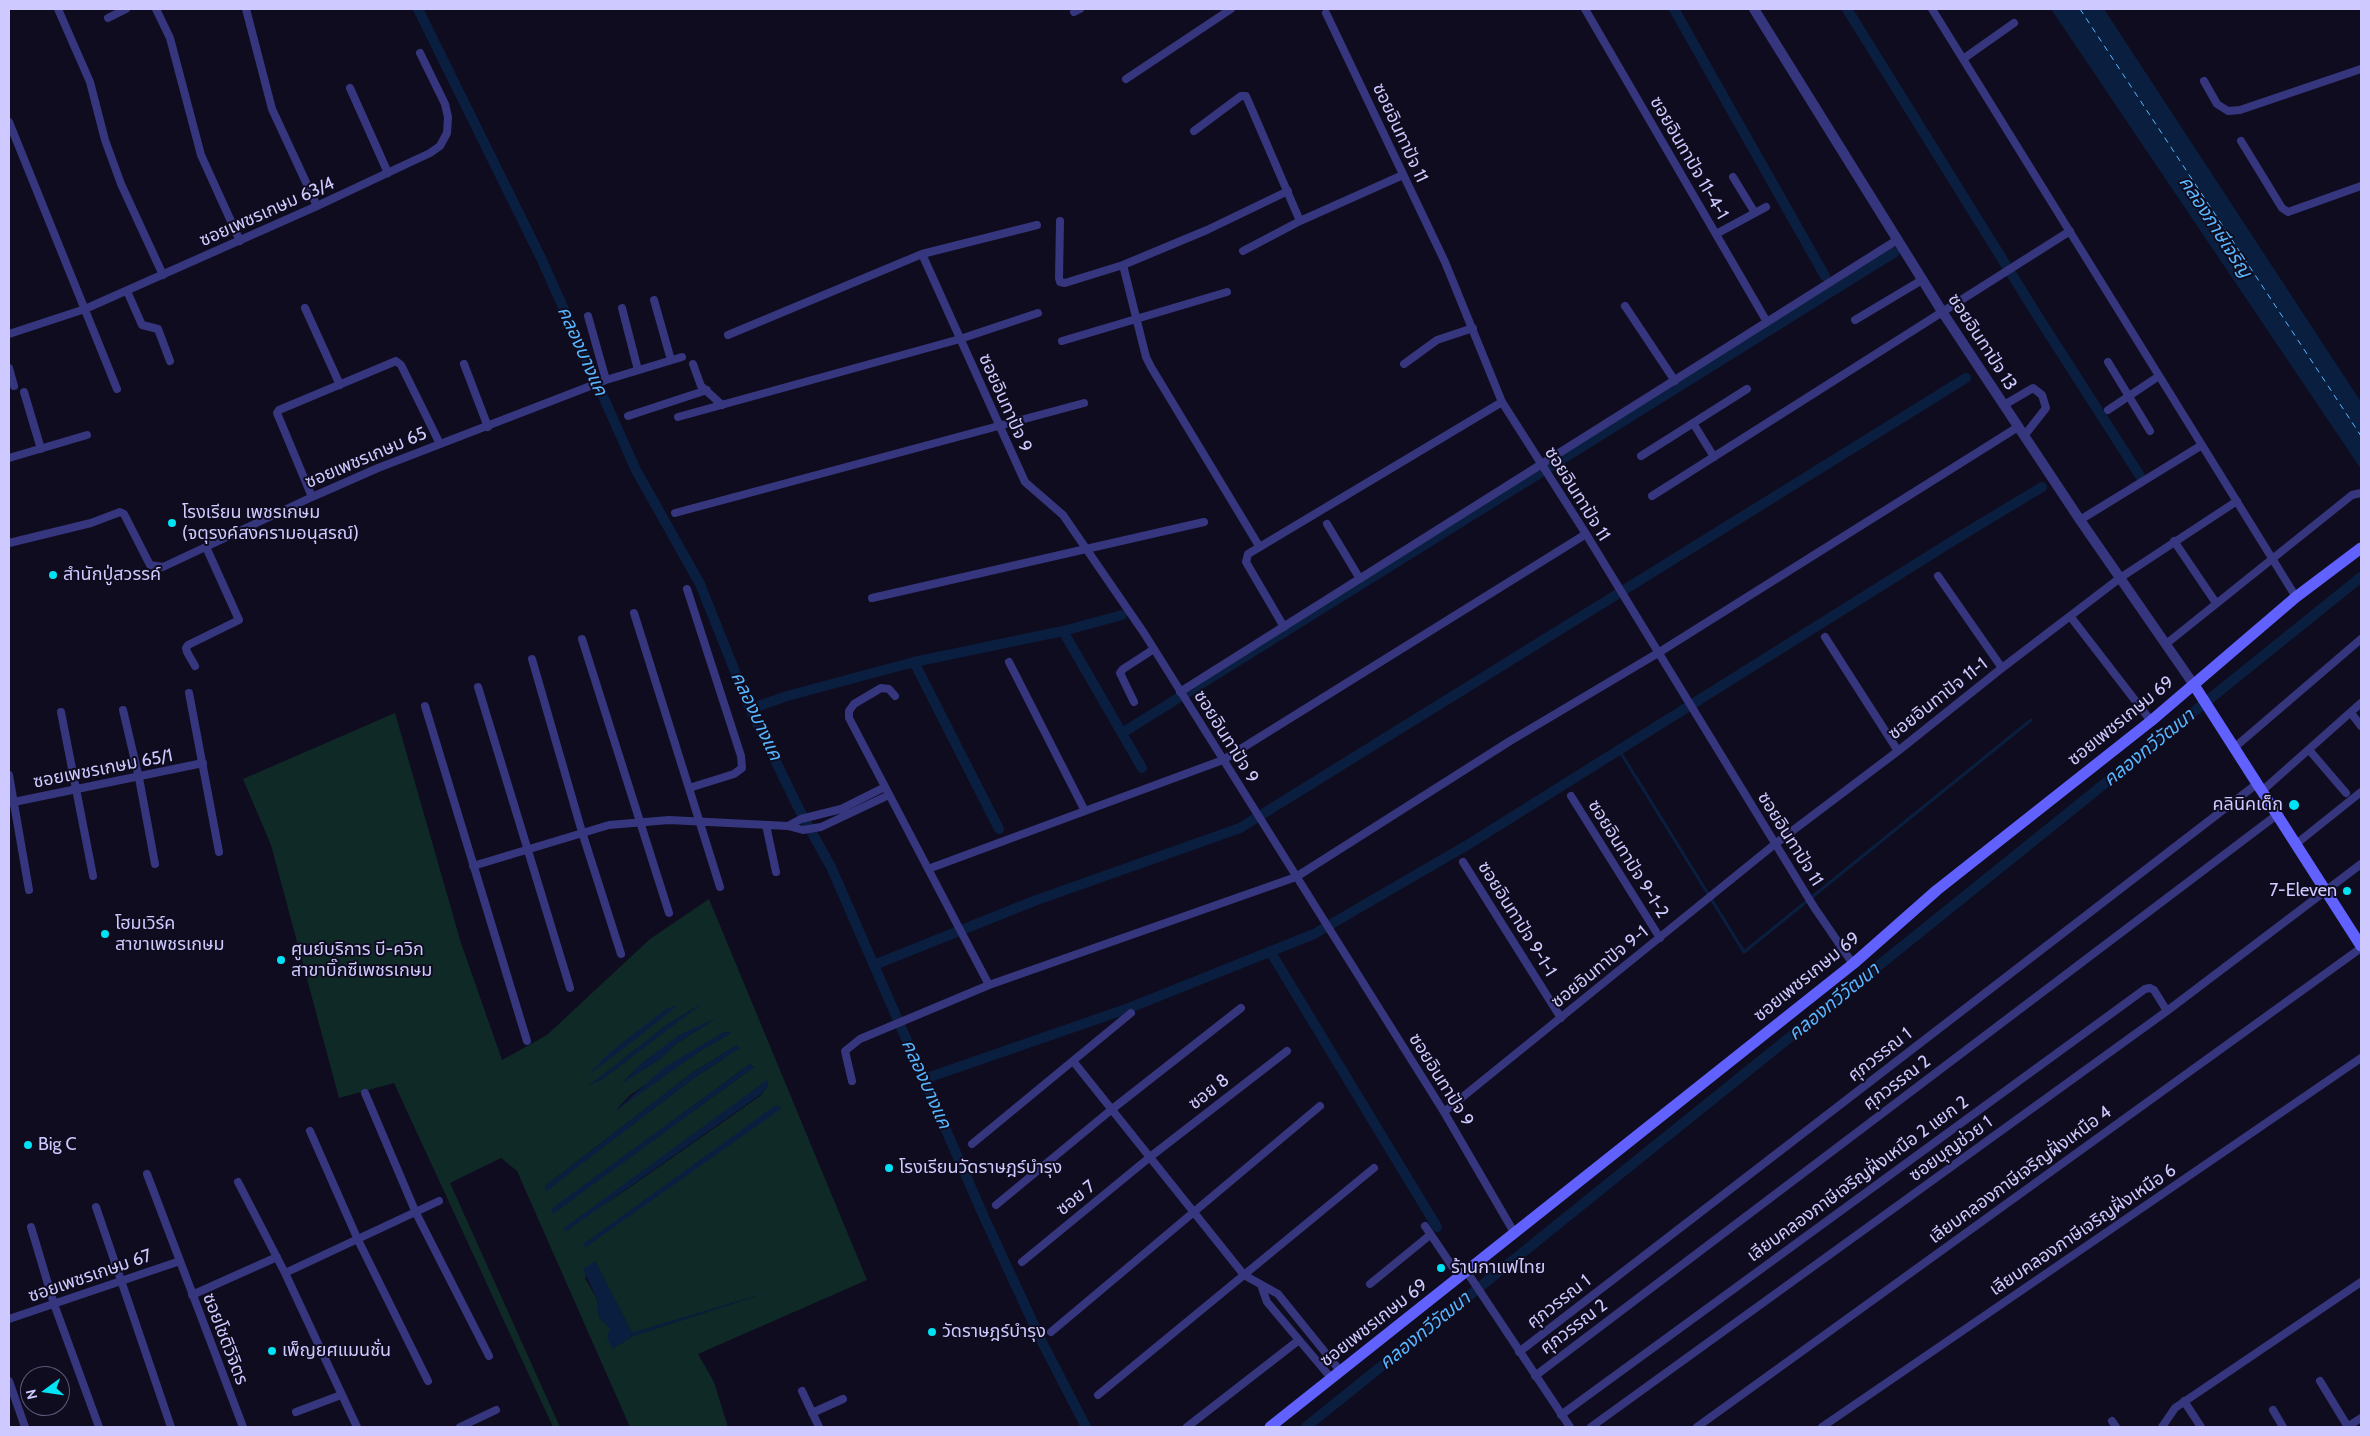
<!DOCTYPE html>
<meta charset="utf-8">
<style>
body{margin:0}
#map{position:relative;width:2370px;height:1436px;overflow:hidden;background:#0f0c1f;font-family:Cabin,sans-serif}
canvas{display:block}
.frame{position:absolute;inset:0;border:10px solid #cecaff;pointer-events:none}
.north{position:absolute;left:20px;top:1366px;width:50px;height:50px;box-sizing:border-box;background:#0f0c1f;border:1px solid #5b5879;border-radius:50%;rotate:256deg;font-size:14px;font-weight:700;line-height:20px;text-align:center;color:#cecaff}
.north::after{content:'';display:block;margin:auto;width:18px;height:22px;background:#00e3f5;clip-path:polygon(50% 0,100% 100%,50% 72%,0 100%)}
</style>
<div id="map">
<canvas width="2370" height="1436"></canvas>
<div class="frame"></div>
<div class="north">N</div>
</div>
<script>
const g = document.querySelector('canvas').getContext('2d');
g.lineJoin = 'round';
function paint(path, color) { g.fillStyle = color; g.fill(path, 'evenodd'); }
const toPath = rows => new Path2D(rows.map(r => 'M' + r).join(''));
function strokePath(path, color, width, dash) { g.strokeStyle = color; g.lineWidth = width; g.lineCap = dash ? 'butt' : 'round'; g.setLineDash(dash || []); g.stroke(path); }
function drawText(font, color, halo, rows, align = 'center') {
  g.font = font + ' Cabin,"Noto Sans Thai",sans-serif'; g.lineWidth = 4; g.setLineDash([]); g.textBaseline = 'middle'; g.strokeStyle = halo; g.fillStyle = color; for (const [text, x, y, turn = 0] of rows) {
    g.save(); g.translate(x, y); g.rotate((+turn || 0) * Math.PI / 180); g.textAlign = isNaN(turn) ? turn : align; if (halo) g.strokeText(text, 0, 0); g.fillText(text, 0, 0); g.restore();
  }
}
paint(toPath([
 [395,713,461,943,502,1060,547,1035,650,939,709,899,867,1280,698,1354,714,1382,728,1427,630,1427,517,1171,501,1158,450,1183,560,1427,553,1427,394,1083,339,1098,271,845,243,779],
 [699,1005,604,1078,590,1085,668,1024],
 [713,1020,676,1044,660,1059,623,1082,642,1063],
 [724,1032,731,1033,700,1051,616,1110,630,1095],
 [737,1045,739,1048,694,1078,545,1191,545,1186,692,1073],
 [750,1064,754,1067,553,1213,552,1209],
 [768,1086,760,1096,596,1211],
 [595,1261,632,1333,759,1295,633,1336,612,1349,610,1328,599,1318,597,1299,585,1278]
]), '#0f2927');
paint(toPath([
 [2051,9,2104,9,2361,402,2361,469],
 [704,1002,604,1078,587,1087,668,1024],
 [678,1005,632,1042,587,1076,609,1053,666,1009],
 [718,1017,676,1044,660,1059,621,1084,642,1063,679,1035],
 [724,1032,732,1033,700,1051,613,1113,665,1067],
 [737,1045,740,1048,694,1078,545,1192,545,1186,692,1073],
 [750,1064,754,1067,553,1214,551,1209],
 [767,1080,768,1086,760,1095,565,1232,564,1228],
 [776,1105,782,1108,586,1247,582,1245],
 [595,1261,632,1333,775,1290,633,1336,612,1349,607,1337,610,1328,599,1318,597,1299,583,1269]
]), '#0a1f40');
strokePath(toPath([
 [1619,750,1744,952,2031,720]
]), '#0a1f40', 3);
strokePath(toPath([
 [418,9,541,258,636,470,700,584,750,709,800,811,831,867,984,1217,1041,1340,1086,1427],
 [1674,9,1825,276],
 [1847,9,2037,315,2140,476],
 [1063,631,1142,768],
 [914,662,999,829],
 [750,709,787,696,914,662,1063,631,1122,615],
 [1122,733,1895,252],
 [1270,951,1437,1227],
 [874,965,1034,901,1240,828,1966,378],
 [924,1079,1129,1008,1314,934,1469,844,1959,537,2042,487],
 [1306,1427,2361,577]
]), '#0a1f40', 10);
strokePath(toPath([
 [2080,9,2361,436]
]), '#58b6ff', 1, [6, 5]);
strokePath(toPath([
 [58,9,90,82,105,140,121,184,163,275],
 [156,9,170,38,201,155,240,241],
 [246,9,272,109,317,206],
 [1585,9,1767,322],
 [1932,9,2296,597],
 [1074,12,1080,9],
 [1326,13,1445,262,1502,402,1586,534,1814,907,1853,964],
 [108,18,126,9],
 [1963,59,2014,23],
 [1126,79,1231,9],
 [2204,81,2217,104,2228,111,2240,110,2361,69],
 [350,88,388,173],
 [9,122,117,389],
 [1194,131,1241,96,1246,96,1300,221],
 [2241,141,2282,208,2288,212,2361,186],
 [1733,177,1755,213],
 [1060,221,1059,278,1060,282,1065,283,1123,265,1207,230,1288,191],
 [1716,234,1766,207],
 [1243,251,1300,221,1403,175],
 [922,254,1025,482,1063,515,1144,633,1444,1112,1515,1234],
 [1123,265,1146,357,1151,367,1259,546],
 [127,291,142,325,158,329,170,361],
 [654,300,671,360],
 [1625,306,1675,381],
 [305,308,340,385],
 [622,308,638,370],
 [588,316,606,380],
 [1855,320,1922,280],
 [9,334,85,309,317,206,430,153,440,146,447,133,448,117,445,104,420,53],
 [728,335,922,254,1037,225],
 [1062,341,1227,292],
 [2108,362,2150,431],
 [464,364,488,427],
 [693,364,701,386,722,405],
 [1404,364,1437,340,1473,328],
 [9,368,14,386],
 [24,392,41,449],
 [2004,405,2033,388,2042,395,2046,408,2024,436],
 [2108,410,2159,376],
 [628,416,707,390],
 [678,417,960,339,1038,313],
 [1693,423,1714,457],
 [1641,456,1747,389],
 [9,458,87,435],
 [1652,496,2070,231],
 [312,497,277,413,279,410,396,361,401,365,440,444],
 [675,513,1084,403],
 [2080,520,2202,445],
 [1327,524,1360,579],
 [2174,541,2216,603],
 [9,543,91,523,120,512,124,514,150,565,163,567,312,497,378,468,606,380,682,357],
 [1938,576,2002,668],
 [687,589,741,756,742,768,734,774,689,788],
 [872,598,1204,522],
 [634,613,720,887],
 [2070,616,2151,721],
 [1284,627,1246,562,1248,554,1502,402],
 [1825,637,1898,751],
 [582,639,669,913],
 [2166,644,2352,495,2361,493],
 [532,659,582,832,621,954],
 [1009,662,1085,811],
 [195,666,187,652,186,648,188,645,239,620,206,547],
 [478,687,570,988],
 [1180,692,1897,240],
 [189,693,219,852],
 [895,696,889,689,881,688,854,704,849,711,849,718,989,985],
 [1134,702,1120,673,1123,669,1154,649],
 [425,706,527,1041],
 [123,710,139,778,155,864],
 [61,712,93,876],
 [2351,713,2361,726],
 [2235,747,2361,639],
 [2310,751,2346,793],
 [9,775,29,890],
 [2263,790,2361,703],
 [1571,796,1660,938],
 [9,803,203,763],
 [766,825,776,872],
 [788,826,801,819,841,809,885,787],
 [2296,844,2361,792],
 [1463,862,1561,1018],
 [473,866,609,825,669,820,788,826,803,830,821,827,889,795],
 [928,869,1223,760,1586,534],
 [1073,1061,1244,1275,1278,1294,1341,1372],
 [852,1081,845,1051,860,1039,989,985,1296,877,1510,741,1658,653,2018,427],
 [365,1093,416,1213,489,1356],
 [1444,1112,1775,844,1898,751,2002,668,2120,578,2237,501],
 [310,1131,358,1240,428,1381],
 [972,1144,1131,1013],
 [147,1174,243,1427],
 [238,1182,285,1273,357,1427],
 [996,1205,1111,1110,1241,1008],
 [96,1207,171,1427],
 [1425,1226,1460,1278],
 [31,1227,54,1304,99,1427],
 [1022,1262,1150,1157,1287,1051],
 [1467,1272,1570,1427],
 [285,1273,439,1201],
 [1370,1284,1430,1235],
 [1262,1288,1267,1302,1332,1379],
 [192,1295,277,1257],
 [9,1319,180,1261],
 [1051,1332,1320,1106],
 [1519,1352,2258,783],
 [1535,1376,2278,814],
 [9,1381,25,1427],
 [2320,1381,2348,1427],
 [802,1391,819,1427],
 [1098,1395,1374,1168],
 [2184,1401,2201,1427],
 [2273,1410,2283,1427],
 [296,1412,341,1395],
 [812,1413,843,1399],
 [1561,1415,2145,989,2150,988,2154,990,2167,1011],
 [2112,1421,2116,1427],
 [460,1427,496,1410],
 [1187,1427,1299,1340],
 [1591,1427,2167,1011,2361,864],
 [1697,1427,2361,948],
 [1822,1427,2361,1058],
 [2162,1427,2175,1408,2361,1282],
 [2347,1427,2361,1418]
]), '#36367f', 8);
strokePath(toPath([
 [1754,9,1943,313,2080,520,2194,685]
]), '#36367f', 10);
strokePath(toPath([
 [2194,685,2361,946],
 [1270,1427,1853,964,1937,890,2151,721,2296,597,2361,548]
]), '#6161ff', 11);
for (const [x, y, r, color] of [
 [172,523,5,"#00e3f5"],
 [53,575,5,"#00e3f5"],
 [2294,805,6,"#00e3f5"],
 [2347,891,5,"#00e3f5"],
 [105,934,5,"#00e3f5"],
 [281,960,5,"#00e3f5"],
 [28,1145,5,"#00e3f5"],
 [889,1168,5,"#00e3f5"],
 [1441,1268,5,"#00e3f5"],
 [932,1332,5,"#00e3f5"],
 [272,1351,5,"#00e3f5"]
]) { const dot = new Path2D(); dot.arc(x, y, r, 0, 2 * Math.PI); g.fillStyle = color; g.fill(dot); strokePath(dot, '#0f0c1f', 2); }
drawText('18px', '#cecaff', '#0f0c1f', [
 ["ซอยอินทาปัจ 11",1400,133,65],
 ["ซอยอินทาปัจ 11-4-1",1689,158,60],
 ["ซอยเพชรเกษม 63/4",267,212,-24],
 ["ซอยอินทาปัจ 13",1982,342,57],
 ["ซอยอินทาปัจ 9",1005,403,66],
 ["ซอยเพชรเกษม 65",366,458,-23],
 ["ซอยอินทาปัจ 11",1577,494,58],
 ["ซอยอินทาปัจ 11-1",1938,699,-38],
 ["ซอยเพชรเกษม 69",2121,721,-39],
 ["ซอยอินทาปัจ 9",1226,737,58],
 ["ซอยเพชรเกษม 65/1",103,769,-11],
 ["ซอยอินทาปัจ 11",1790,839,58],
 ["ซอยอินทาปัจ 9-1-2",1628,859,58],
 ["ซอยอินทาปัจ 9-1-1",1517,919,58],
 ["ซอยอินทาปัจ 9-1",1600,967,-39],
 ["ซอยเพชรเกษม 69",1807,977,-39],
 ["ศุภวรรณ 1",1880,1055,-38],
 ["ซอยอินทาปัจ 9",1441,1080,58],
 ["ศุภวรรณ 2",1897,1083,-37],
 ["ซอย 8",1209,1092,-38],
 ["ซอยบุญช่วย 1",1951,1149,-36],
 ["เลียบคลองภาษีเจริญฝั่งเหนือ 4",2020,1175,-36],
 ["เลียบคลองภาษีเจริญฝั่งเหนือ 2 แยก 2",1858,1179,-36],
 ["ซอย 7",1076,1198,-39],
 ["เลียบคลองภาษีเจริญฝั่งเหนือ 6",2083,1230,-34],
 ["ซอยเพชรเกษม 67",90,1276,-19],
 ["ศุภวรรณ 1",1559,1302,-38],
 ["ซอยเพชรเกษม 69",1374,1323,-38],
 ["ศุภวรรณ 2",1574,1327,-37],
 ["ซอยโชติวิจิตร",225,1339,69]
]);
drawText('18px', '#cecaff', '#0f0c1f', [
 ["โรงเรียน เพชรเกษม",182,513],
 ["(จตุรงค์สงครามอนุสรณ์)",182,534],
 ["สำนักปู่สวรรค์",63,575],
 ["คลินิคเด็ก",2283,805,"right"],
 ["7-Eleven",2337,891,"right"],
 ["โฮมเวิร์ค",115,924],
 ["สาขาเพชรเกษม",115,945],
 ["ศูนย์บริการ บี-ควิก",291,950],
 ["สาขาบิ๊กซีเพชรเกษม",291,971],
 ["Big C",38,1145],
 ["โรงเรียนวัดราษฎร์บำรุง",899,1168],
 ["ร้านกาแฟไทย",1451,1268],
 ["วัดราษฎร์บำรุง",942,1332],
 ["เพ็ญยศแมนชั่น",282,1351]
], 'left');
drawText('italic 19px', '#58b6ff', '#0f0c1f', [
 ["คลองภาษีเจริญ",2215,227,57],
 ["คลองบางแค",582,351,66],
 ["คลองบางแค",756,716,65],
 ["คลองทวีวัฒนา",2149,748,-39],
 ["คลองทวีวัฒนา",1834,1002,-39],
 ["คลองบางแค",926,1084,66],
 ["คลองทวีวัฒนา",1425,1331,-39]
]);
</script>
